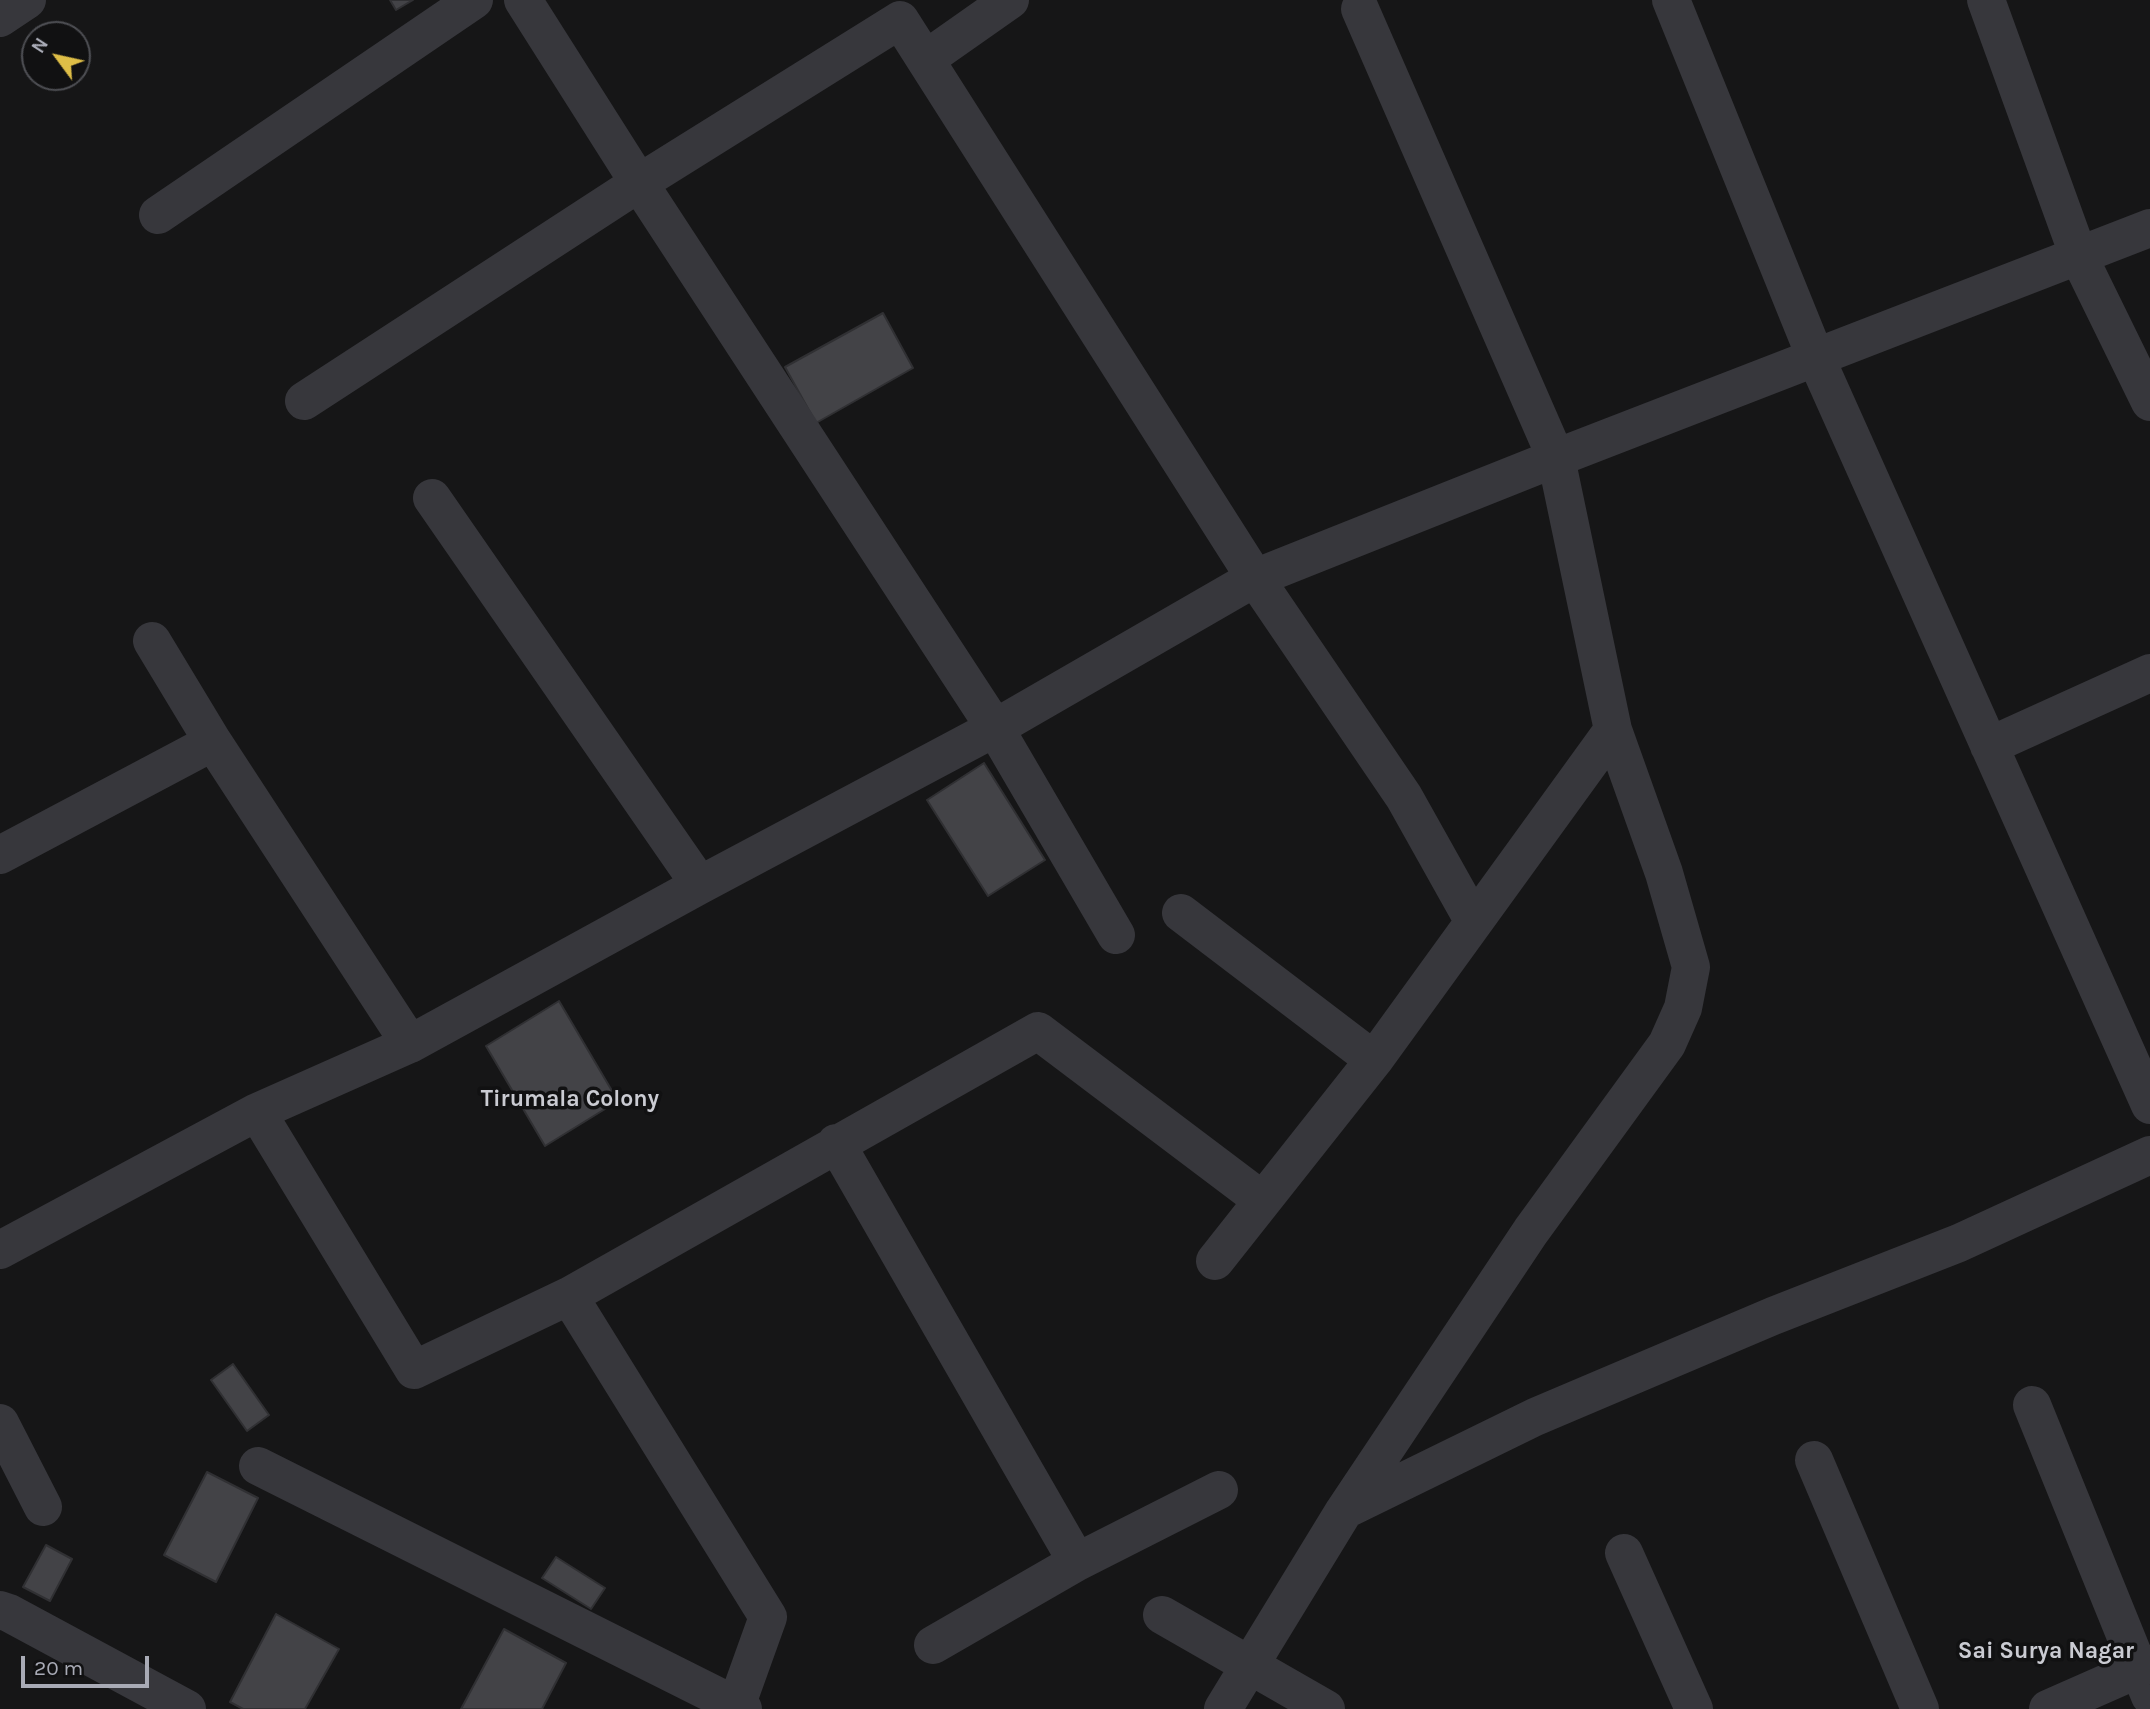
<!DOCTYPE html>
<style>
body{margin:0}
#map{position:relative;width:2150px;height:1709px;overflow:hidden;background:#161617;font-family:Karla,sans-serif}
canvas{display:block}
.north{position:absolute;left:21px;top:21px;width:70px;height:70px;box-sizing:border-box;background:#111112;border:2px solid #4e4f54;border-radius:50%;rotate:303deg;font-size:19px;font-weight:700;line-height:28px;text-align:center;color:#a9abb6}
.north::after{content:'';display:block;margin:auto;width:24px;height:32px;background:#debe47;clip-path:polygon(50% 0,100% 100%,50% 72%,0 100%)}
.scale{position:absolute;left:21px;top:1656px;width:128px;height:32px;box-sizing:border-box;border:4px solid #a9abb6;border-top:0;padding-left:9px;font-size:21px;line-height:24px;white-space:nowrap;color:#a9abb6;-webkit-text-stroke:5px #111112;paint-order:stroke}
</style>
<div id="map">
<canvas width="2150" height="1709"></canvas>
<div class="north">N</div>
<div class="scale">20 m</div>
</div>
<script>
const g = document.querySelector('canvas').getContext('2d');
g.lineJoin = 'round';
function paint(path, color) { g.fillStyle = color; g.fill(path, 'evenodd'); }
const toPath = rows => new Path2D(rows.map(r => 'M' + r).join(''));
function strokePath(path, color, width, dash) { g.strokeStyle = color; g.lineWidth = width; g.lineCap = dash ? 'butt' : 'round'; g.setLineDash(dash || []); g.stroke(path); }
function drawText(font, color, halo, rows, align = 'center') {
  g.font = font + ' Karla,sans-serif'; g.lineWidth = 7; g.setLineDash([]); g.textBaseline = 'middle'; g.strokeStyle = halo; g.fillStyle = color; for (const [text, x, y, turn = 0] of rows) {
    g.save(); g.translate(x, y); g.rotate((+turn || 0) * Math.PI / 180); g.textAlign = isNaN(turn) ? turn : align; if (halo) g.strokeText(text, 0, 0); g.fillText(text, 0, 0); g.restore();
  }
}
const building = toPath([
 [390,0,413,0,396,10,390,0],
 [883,313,913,368,816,423,785,367,883,313],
 [984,763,1045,860,988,896,927,800,984,763],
 [559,1001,618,1101,545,1146,486,1046,559,1001],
 [233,1364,269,1415,247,1431,211,1380,233,1364],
 [207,1472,258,1498,216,1582,164,1555,207,1472],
 [46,1545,72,1559,50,1601,23,1587,46,1545],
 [556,1557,605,1588,591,1609,542,1578,556,1557],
 [276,1614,339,1649,305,1709,243,1709,230,1702,276,1614],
 [504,1629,566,1663,542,1709,461,1709,504,1629]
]);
paint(building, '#434347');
strokePath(building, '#303033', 2);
strokePath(toPath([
 [1671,0,1815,356,2150,1105],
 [1986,0,2079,257,2150,402],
 [0,18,27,0],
 [926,59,1010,0],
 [158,215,474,0],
 [304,401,639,183,900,20,1255,578,1404,797,1474,922],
 [432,498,700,885],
 [152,641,213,742,410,1044],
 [1989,746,2150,673],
 [0,855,213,742],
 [1181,913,1374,1060],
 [1116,935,995,728,1255,578,1556,458,2150,228],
 [257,1112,414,1370,569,1296,1038,1031,1262,1200],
 [836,1143,1077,1562],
 [0,1250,257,1112,410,1044,700,885,995,728,639,183,523,0],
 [1215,1261,1374,1060,1613,730],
 [569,1296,768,1617,735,1709],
 [2032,1405,2150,1696],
 [0,1423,43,1507],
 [1814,1460,1920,1709],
 [258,1466,743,1709],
 [1345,1510,1535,1417,1773,1316,1959,1243,2150,1155],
 [1624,1553,1694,1709],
 [0,1610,9,1613,187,1709],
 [1162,1615,1326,1709],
 [933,1645,1077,1562,1219,1490],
 [1223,1709,1344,1511,1531,1231,1667,1044,1683,1008,1691,967,1664,873,1613,730,1556,458,1360,9],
 [2048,1709,2150,1664]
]), '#37373c', 38);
drawText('bold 23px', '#cacbd2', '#111112', [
 ["Tirumala Colony",570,1099],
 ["Sai Surya Nagar",2046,1651]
]);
</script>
